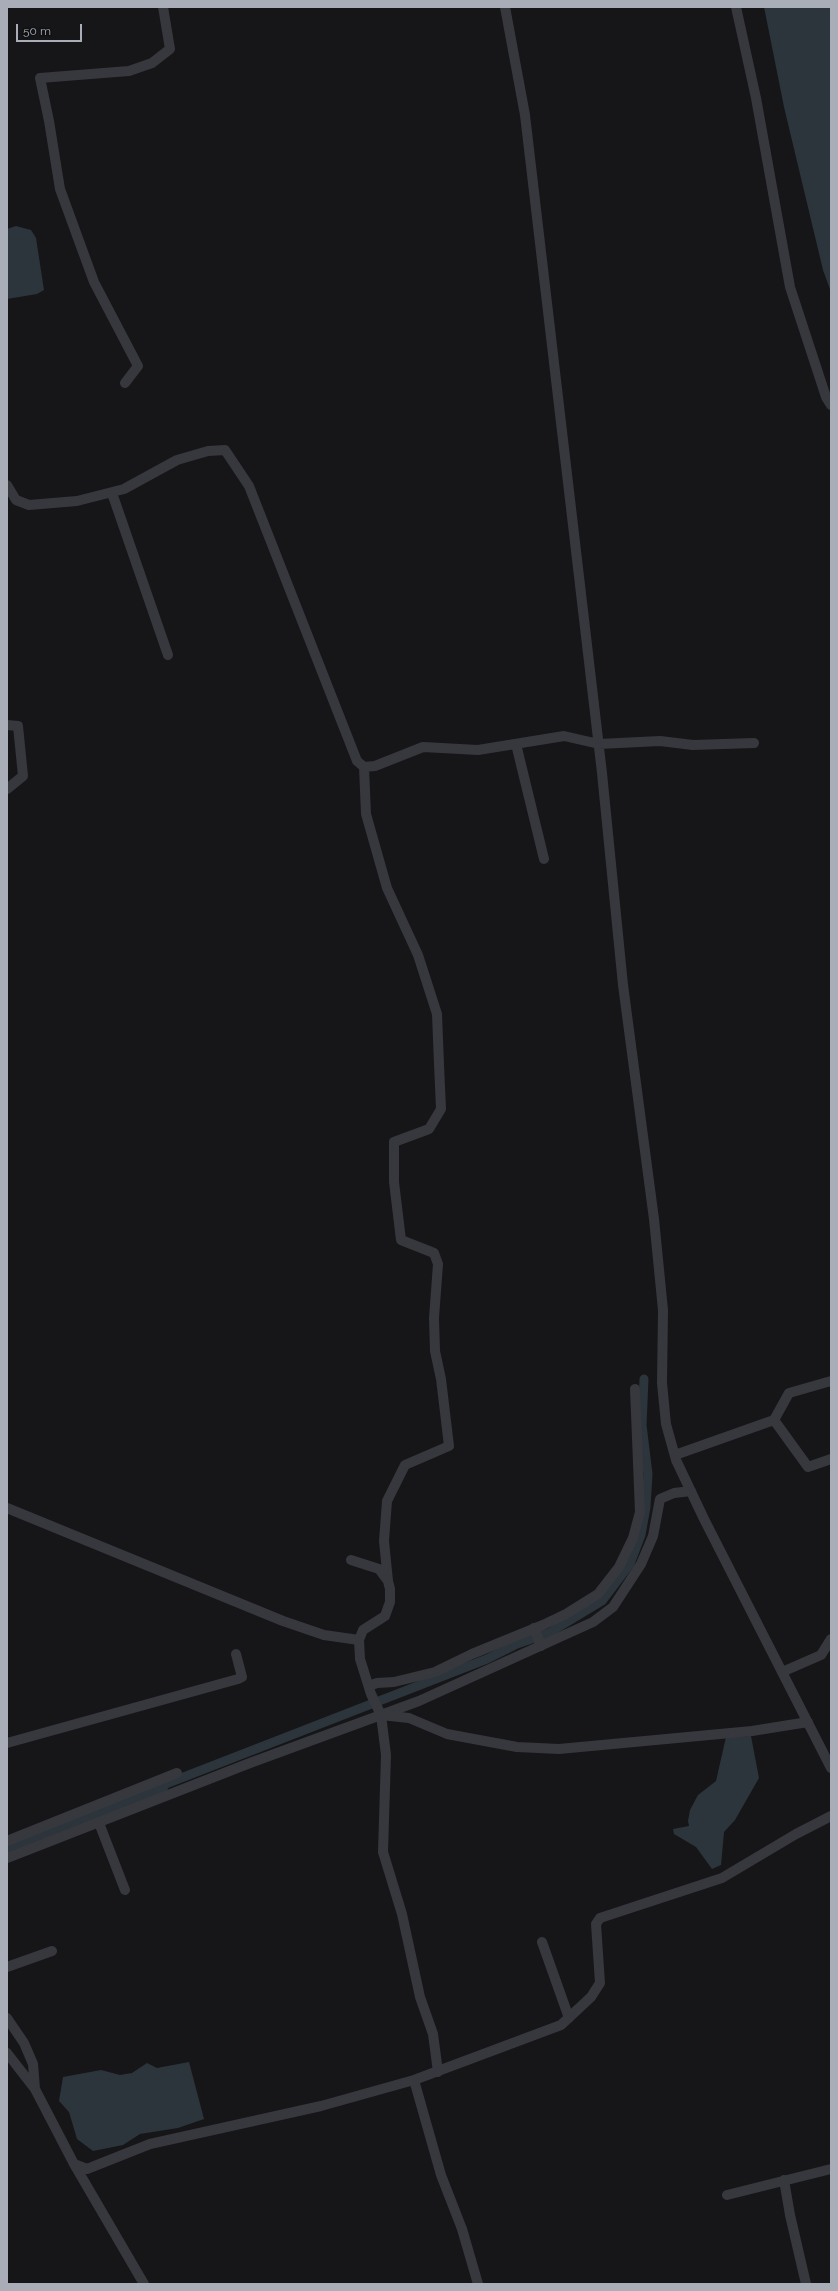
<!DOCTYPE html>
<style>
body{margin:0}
#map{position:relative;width:838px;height:2291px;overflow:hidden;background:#161618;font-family:Raleway,sans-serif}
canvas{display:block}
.frame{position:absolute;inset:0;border:8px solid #a8adb8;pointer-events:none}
.scale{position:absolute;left:16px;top:24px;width:66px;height:18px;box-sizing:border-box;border:2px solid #a8adb8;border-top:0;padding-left:5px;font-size:12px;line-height:14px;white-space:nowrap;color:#a8adb8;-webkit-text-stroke:3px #111113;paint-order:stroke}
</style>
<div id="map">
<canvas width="838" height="2291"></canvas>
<div class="frame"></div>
<div class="scale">50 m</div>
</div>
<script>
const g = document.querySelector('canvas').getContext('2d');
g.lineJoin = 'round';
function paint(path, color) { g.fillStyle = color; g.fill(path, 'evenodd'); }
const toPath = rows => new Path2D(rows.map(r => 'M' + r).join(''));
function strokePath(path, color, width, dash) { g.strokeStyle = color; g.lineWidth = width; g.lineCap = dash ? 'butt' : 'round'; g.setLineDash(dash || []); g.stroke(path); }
paint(toPath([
 [764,7,831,7,831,292,823,270,784,107],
 [16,226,31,230,36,238,44,290,37,294,7,299,7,229],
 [751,1736,759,1778,735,1820,724,1832,721,1865,712,1869,696,1847,674,1834,673,1829,689,1826,688,1821,690,1810,698,1795,716,1781,726,1737],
 [189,2062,204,2119,178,2128,140,2134,123,2145,93,2151,77,2139,69,2112,59,2101,63,2077,101,2070,120,2075,132,2073,147,2063,157,2068]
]), '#2c353c');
strokePath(toPath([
 [158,1787,487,1659,517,1644,549,1633,602,1601,630,1564,641,1535,646,1507,648,1474,642,1425,644,1379],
 [7,1848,164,1787]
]), '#2c353c', 9);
strokePath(toPath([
 [505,7,525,115,602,773,623,985,654,1219,663,1310,662,1383,666,1424,676,1460,704,1519,831,1768],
 [736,7,756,98,790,287,826,397,831,405],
 [125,383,138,366,94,282,60,189,49,121,40,78,129,71,152,63,170,49,163,7],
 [7,485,16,500,29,505,77,501,124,489,177,460,208,451,225,450,249,486,357,761,364,767,375,766,423,747,478,750,564,736,599,744,660,741,693,745,754,743],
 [112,493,168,655],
 [7,725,18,726,23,776,7,789],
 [516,744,544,859],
 [364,767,366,814,387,888,418,955,437,1014,439,1064,441,1109,429,1129,394,1142,394,1182,401,1240,434,1253,438,1264,434,1318,435,1351,441,1379,449,1446,405,1465,387,1501,384,1541,388,1581],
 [774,1420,808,1467,831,1459],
 [675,1455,774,1420,789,1393,831,1381],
 [7,1508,283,1621,324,1635,359,1640,360,1659,371,1694,381,1715,409,1718,447,1734,517,1747,559,1749,752,1731,808,1722],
 [351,1560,379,1569,388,1581,390,1589,390,1602,385,1616,363,1630,359,1640],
 [534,1628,541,1646],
 [782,1672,821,1655,831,1639],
 [369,1686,377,1683,394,1682,435,1672,472,1654,543,1625,566,1614,598,1594,619,1567,633,1538,640,1512,635,1389],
 [381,1715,386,1755,383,1852,402,1914,420,1997,433,2034,438,2072],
 [7,1743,238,1679,242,1677,236,1654],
 [99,1823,125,1890],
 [7,1841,177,1773],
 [7,1858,250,1763,419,1701,593,1622,613,1607,641,1564,653,1536,660,1499,674,1493,691,1491],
 [542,1942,569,2018],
 [7,1967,52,1951],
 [7,2018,24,2043,33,2064,35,2089,74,2164,87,2169,150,2144,321,2106,414,2080],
 [7,2053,35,2089],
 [74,2164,144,2284],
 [784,2180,790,2215,806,2284],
 [727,2195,831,2169],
 [478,2284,462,2229,441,2175,414,2080,561,2025,591,1997,600,1983,596,1924,600,1918,722,1878,796,1834,831,1816]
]), '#37383d', 10);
</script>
